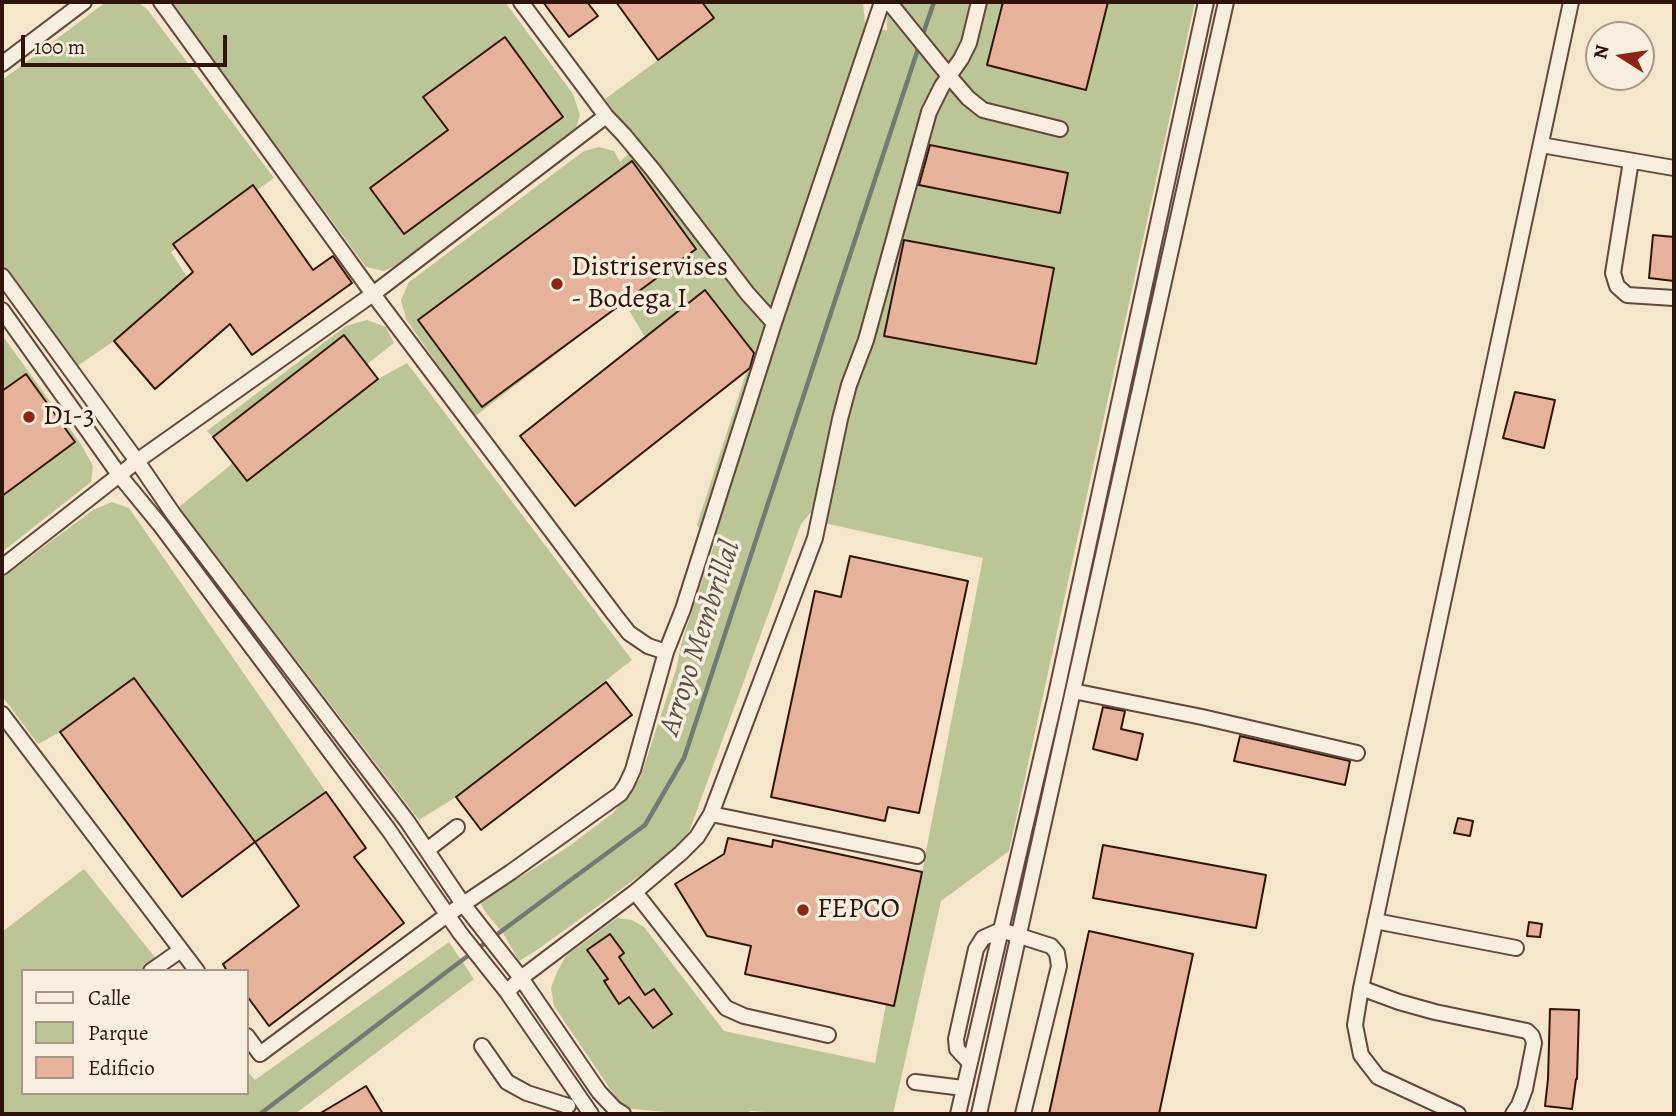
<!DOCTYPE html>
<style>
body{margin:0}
#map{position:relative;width:1676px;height:1116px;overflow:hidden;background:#f5e5cb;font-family:Alegreya,serif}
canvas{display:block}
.frame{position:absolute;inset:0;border:4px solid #301409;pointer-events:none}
.legend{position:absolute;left:21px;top:969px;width:228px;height:126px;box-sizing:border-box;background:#f8eedd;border:2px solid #a89788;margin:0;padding:9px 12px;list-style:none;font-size:21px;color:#301409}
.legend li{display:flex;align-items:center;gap:14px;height:35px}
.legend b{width:35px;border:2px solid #a89788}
.north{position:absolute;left:1585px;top:21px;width:70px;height:70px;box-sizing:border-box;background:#f8eedd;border:2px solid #a89788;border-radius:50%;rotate:282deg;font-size:19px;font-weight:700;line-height:28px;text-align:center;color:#301409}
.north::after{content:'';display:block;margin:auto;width:24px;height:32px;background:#8f2418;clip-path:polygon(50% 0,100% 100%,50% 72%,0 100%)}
.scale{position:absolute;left:21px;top:35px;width:206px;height:32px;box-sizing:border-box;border:4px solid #301409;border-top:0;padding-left:9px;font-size:21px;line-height:24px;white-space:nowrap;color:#301409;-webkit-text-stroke:5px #f8eedd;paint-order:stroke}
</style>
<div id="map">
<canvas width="1676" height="1116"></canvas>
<div class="frame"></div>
<ul class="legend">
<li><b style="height:9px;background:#f8eedd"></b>Calle</li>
<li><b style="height:19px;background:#bcc597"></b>Parque</li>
<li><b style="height:19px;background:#e7b29b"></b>Edificio</li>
</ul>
<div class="north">N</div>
<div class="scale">100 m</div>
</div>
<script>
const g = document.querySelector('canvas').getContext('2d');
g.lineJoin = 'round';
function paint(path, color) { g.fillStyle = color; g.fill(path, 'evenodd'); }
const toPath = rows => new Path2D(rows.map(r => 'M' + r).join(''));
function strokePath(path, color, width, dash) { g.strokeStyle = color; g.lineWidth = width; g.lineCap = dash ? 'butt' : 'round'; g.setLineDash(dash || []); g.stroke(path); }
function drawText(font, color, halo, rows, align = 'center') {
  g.font = font + ' Alegreya,serif'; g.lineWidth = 7; g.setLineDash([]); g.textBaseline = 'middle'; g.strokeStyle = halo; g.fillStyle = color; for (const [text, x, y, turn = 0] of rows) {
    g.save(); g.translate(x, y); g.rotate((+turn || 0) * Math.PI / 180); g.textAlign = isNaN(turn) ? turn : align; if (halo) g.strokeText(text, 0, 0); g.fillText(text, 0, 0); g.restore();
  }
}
paint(toPath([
 [106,2,137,2,147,9,274,178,171,252,187,277,114,341,73,369,2,269,2,80],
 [170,2,505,2,573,94,580,115,574,135,395,266,384,271,366,267],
 [702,2,863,2,865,23,887,31,887,2,1195,2,1009,851,941,901,893,1114,765,1114,765,1112,750,1111,746,1114,688,1114,623,1108,554,1006,551,988,557,972,566,956,617,918,632,920,644,927,724,1031,875,1063,886,1004,894,1005,922,872,983,558,824,523,820,493,813,510,801,524,685,843,537,950,519,961,503,933,486,913,481,904,501,887,525,874,568,847,613,813,640,778,676,670,682,641,714,545,697,525,747,370,760,360,705,290,645,337,624,302,474,417,406,319,401,300,409,282,584,151,599,147,614,151,620,162,637,145,605,99,714,19],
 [367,320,386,327,394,343,367,364,344,335,213,437,207,431,346,326],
 [2,335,81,444,93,466,91,482,2,552],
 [407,363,632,660,456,797,419,820,179,507,233,463,247,481,378,379],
 [112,502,129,508,326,792,255,842,134,678,60,732,38,744,2,696,2,578,93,510],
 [84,869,166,971,23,971,23,1093,247,1093,247,1071,255,1080,449,942,474,979,295,1114,2,1114,2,932]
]), '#bcc597');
strokePath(toPath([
 [922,37,934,2],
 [260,1114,457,964,645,825,684,758,919,46]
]), '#717b71', 4.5);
const building = toPath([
 [543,2,587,2,598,16,569,37,543,2],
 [616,2,702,2,714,18,658,60,616,2],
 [1003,2,1108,2,1086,90,987,65,1003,2],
 [505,37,563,117,404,234,370,188,448,130,423,97,505,37],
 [930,145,1068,173,1060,213,919,185,930,145],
 [632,161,696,249,482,407,418,320,632,161],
 [253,185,313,270,333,256,352,283,252,355,230,324,155,389,114,341,193,272,173,244,253,185],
 [1653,235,1674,237,1674,281,1649,278,1653,235],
 [904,240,1054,268,1036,364,884,336,904,240],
 [705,290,754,353,750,368,575,506,520,436,705,290],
 [344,335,378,379,247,481,213,437,344,335],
 [26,374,75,442,2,496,2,391,26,374],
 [1515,392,1555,400,1544,448,1503,438,1515,392],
 [850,556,968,581,919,813,888,807,885,821,771,797,815,591,841,597,850,556],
 [134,678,255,842,182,897,60,732,134,678],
 [606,682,632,715,481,830,456,797,606,682],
 [1103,707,1125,711,1121,729,1143,734,1137,760,1093,749,1103,707],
 [1240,736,1350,761,1345,785,1234,761,1240,736],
 [326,792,366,848,354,857,404,923,269,1026,247,996,247,971,227,971,223,964,299,906,255,842,326,792],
 [1458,818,1473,821,1470,836,1454,833,1458,818],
 [728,838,772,847,773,840,922,872,894,1006,745,974,751,946,707,936,675,884,724,854,728,838],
 [1103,845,1266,875,1256,928,1093,898,1103,845],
 [1529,922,1542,924,1540,937,1527,936,1529,922],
 [1089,931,1193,954,1159,1114,1049,1114,1089,931],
 [610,934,624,953,619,957,645,995,654,989,672,1014,653,1028,629,997,619,1004,604,981,608,979,587,950,610,934],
 [1550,1009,1579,1010,1577,1079,1576,1079,1572,1109,1545,1106,1548,1079,1550,1009],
 [366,1086,383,1114,319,1114,366,1086]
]);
paint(building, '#e7b29b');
strokePath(building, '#301409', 2);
const minor = toPath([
 [161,2,373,294,614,614,629,633,648,646,666,652],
 [521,2,606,116,624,135,653,170,747,293,774,323],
 [889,2,949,76,968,98,983,110,1060,129],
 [2,64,84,2],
 [1541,145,1674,168],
 [1631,161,1613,273,1617,286,1627,295,1674,298],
 [2,276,137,461,174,515,407,821,463,904,521,978,599,1092,615,1109,623,1114],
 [2,310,120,476,161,526,388,829,460,933,507,992,591,1114],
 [2,567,137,461,373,294,606,116],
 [1073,691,1202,717,1357,753],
 [2,714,197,971],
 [711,814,917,856],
 [427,850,457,827],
 [635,892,726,1008,744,1016,828,1035],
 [1375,921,1516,948],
 [151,971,181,950],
 [1361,988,1399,1002,1435,1012,1527,1031,1532,1036,1534,1043,1525,1089,1519,1105,1513,1114],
 [507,992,521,978,635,892,681,853,697,837,711,814,815,538,840,419,849,385,866,340,929,112,942,86,961,59,969,43,979,2],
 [247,1036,260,1054,447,915,511,872,620,794,626,785,633,770,666,652,683,609,774,323,882,2],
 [482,1046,507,1082,527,1093,568,1106],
 [969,1062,957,1049,956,1039,976,949,983,938,1001,930,1051,946,1057,953,1059,966,1023,1114],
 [915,1082,963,1088],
 [958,1114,1055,699,1206,2],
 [979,1114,1226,2],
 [1458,1114,1378,1077,1361,1055,1355,1025,1361,988,1571,2]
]);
strokePath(minor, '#61483a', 18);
strokePath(minor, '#f8eedd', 14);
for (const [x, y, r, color] of [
 [557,284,7,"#8f2418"],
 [29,417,7,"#8f2418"],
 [803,910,7,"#8f2418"]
]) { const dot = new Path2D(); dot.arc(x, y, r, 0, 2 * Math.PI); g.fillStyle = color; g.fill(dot); strokePath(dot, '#f8eedd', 2.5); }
drawText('28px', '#301409', '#f8eedd', [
 ["Distriservises",571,268],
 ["- Bodega I",571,300],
 ["D1-3",43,417],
 ["FEPCO",817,910]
], 'left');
drawText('italic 30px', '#565046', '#f8eedd', [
 ["Arroyo Membrillal",701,638,-72]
]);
</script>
